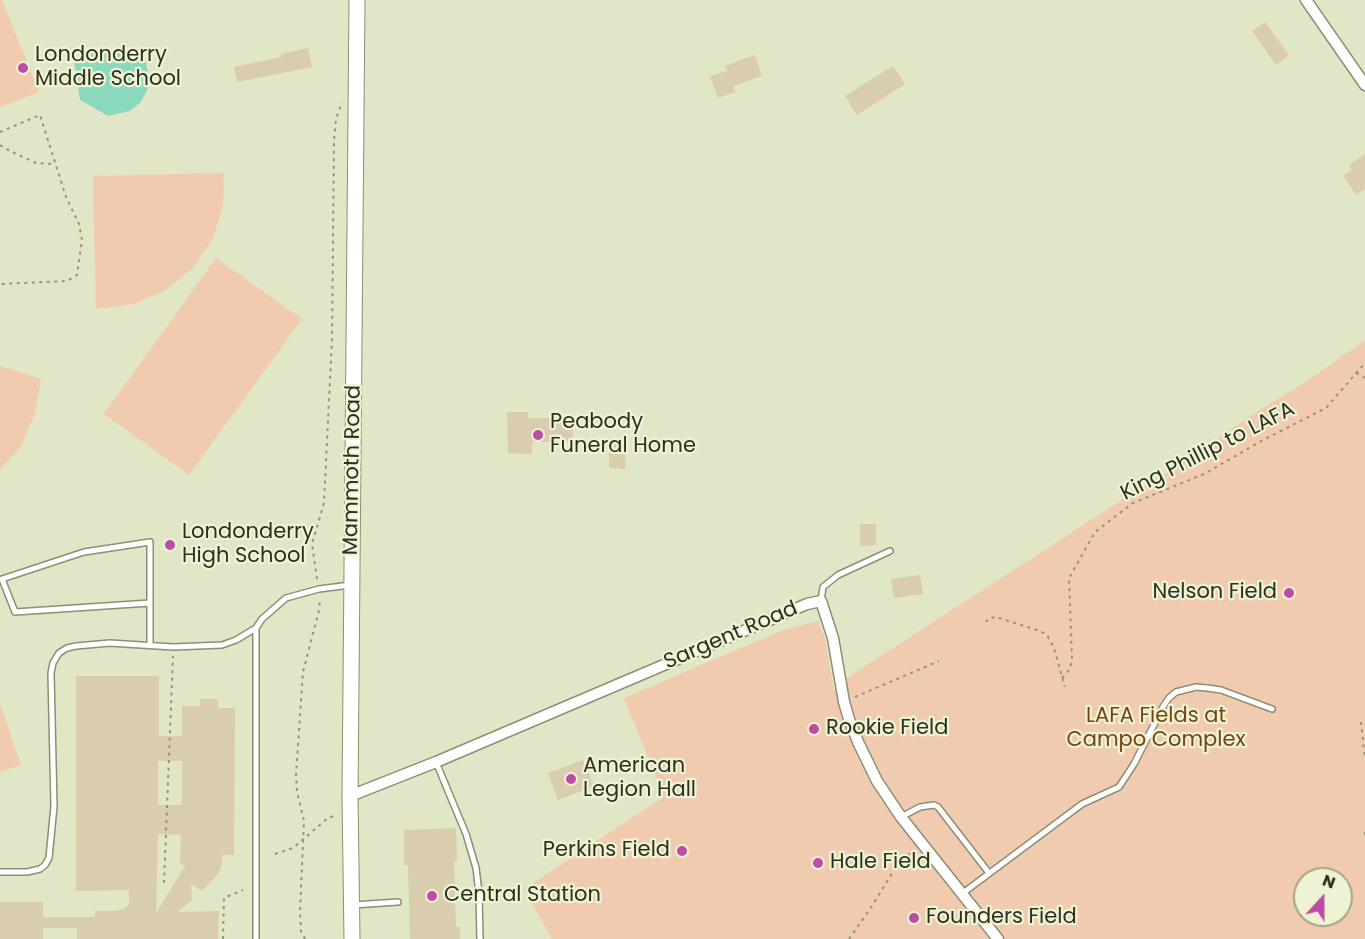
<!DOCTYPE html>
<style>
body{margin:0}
#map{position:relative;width:1365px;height:939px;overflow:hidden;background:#e1e6c6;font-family:Poppins,sans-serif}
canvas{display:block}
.north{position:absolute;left:1293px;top:867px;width:60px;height:60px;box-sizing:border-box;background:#eef4d3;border:2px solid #a1a58c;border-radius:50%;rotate:21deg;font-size:16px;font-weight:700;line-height:24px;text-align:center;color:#2d2f22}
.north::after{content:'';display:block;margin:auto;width:21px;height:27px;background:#be4ba5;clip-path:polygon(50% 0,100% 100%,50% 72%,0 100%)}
</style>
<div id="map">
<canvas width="1365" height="939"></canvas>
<div class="north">N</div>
</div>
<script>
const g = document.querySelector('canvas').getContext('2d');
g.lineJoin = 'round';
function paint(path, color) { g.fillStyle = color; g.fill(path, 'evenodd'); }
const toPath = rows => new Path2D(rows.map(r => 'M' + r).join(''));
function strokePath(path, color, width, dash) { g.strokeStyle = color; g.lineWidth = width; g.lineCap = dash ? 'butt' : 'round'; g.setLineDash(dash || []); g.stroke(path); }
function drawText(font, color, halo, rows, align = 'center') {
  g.font = font + ' Poppins,sans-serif'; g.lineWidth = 4.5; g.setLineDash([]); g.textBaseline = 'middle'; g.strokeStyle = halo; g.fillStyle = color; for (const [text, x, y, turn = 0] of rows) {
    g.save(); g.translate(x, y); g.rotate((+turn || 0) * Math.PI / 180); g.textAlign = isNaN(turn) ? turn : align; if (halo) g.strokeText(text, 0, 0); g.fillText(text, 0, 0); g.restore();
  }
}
paint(toPath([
 [0,0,2,0,39,92,0,107],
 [224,173,223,206,213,238,193,268,167,289,135,304,96,309,93,176],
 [216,258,302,319,189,475,104,414],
 [1365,340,1365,939,552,939,524,889,664,797,624,698,783,630,818,621,824,635,834,690,850,676,1131,494,1171,470,1261,409,1309,380],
 [1305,879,1341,879,1341,915,1305,915],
 [0,366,41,379,35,413,21,447,0,469],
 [0,704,21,765,0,772]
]), '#f0cbaf');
paint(toPath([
 [130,51,146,62,150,84,141,102,130,111,108,116,80,100,74,60,86,54]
]), '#8bd9bd');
paint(toPath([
 [1265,22,1289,55,1276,65,1252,31],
 [308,48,312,67,237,82,234,67,281,57,281,54],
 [755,55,762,76,733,86,735,92,718,98,710,76,727,71,725,66],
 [893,66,905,84,857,115,845,96],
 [1365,154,1365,189,1356,195,1343,176,1352,170,1349,165],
 [507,412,528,412,528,418,566,418,566,427,573,427,573,442,532,442,532,454,508,453],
 [609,443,626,445,625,469,609,468],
 [860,524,876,524,876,545,860,546],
 [920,575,923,594,894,598,891,579],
 [76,676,159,676,159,736,182,736,182,706,200,706,200,699,218,699,218,708,235,708,234,855,222,855,222,864,218,874,202,891,191,884,192,900,178,912,219,911,218,939,77,939,77,928,43,928,43,939,0,939,0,902,43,902,43,917,95,917,95,911,116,911,124,909,129,904,129,890,76,891],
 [158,761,182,761,182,805,158,805],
 [158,834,181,835,180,863,185,866,156,913],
 [583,760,594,786,558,800,548,773],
 [456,828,457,861,454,861,456,927,460,927,460,939,410,939,408,865,404,865,404,830]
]), '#daccae');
const lane = toPath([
 [821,601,823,587,838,575,890,551],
 [150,603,15,612,2,579,84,552,150,542,150,645],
 [436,762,466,834,476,868,479,893,480,939],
 [901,817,920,807,934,805,938,807,989,873],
 [0,872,27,872,40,869,45,865,49,858,54,806,51,673,53,663,59,653,67,648,76,646,110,643,173,647,222,645,236,640,256,628],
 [963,893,1082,804,1119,787,1134,764,1164,705,1169,698,1176,692,1196,687,1207,688,1221,690,1272,709],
 [353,905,398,902],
 [256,939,256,628,262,619,286,598,319,589,350,585]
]);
const street = toPath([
 [1306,0,1365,85],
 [350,796,436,762,807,604,821,601,833,638,844,702,849,719,858,742,877,781,901,817,998,939]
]);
const secondary = toPath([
 [352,939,350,796,357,0]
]);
strokePath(lane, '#8b9072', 8);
strokePath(street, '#8b9072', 13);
strokePath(secondary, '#8b9072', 17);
strokePath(toPath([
 [0,132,40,115,66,197,79,224,82,240,77,275,67,281,0,284],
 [0,145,12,152,36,163,55,164],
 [1356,373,1365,378],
 [317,579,312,544,324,503,332,339,334,140,336,119,342,102],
 [986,622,989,618,996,617,1040,631,1047,635,1054,648,1065,687],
 [1062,678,1070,669,1072,659,1069,578,1095,532,1133,503,1204,474,1263,440,1326,408,1365,363],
 [855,697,939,661],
 [1361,722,1365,758],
 [1365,832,1365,836],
 [275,854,293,848,328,818,337,815],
 [164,883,173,656],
 [223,939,224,898,243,890],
 [305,939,301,931,300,911,304,821,297,792,296,775,303,672,319,610,320,599],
 [849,939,870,909,904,854,916,855]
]), '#93967f', 2, [3, 4.5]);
strokePath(lane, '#fff', 5);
strokePath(street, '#fff', 10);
strokePath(secondary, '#fff', 15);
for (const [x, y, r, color] of [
 [23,68,6,"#be4ba5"],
 [538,435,6,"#be4ba5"],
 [170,545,6,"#be4ba5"],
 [1289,593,6,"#be4ba5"],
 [814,729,6,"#be4ba5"],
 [571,779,6,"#be4ba5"],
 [682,851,6,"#be4ba5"],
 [818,863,6,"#be4ba5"],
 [432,896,6,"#be4ba5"],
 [914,918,6,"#be4ba5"]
]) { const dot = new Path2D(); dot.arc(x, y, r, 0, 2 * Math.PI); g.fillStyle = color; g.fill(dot); strokePath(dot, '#eef4d3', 2); }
drawText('21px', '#2d2f22', '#eef4d3', [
 ["Londonderry",35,56],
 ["Middle School",35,80],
 ["Peabody",550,423],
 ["Funeral Home",550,447],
 ["Londonderry",182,533],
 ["High School",182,557],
 ["Nelson Field",1277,593,"right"],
 ["Rookie Field",826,729],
 ["American",583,767],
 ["Legion Hall",583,791],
 ["Perkins Field",670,851,"right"],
 ["Hale Field",830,863],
 ["Central Station",444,896],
 ["Founders Field",926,918]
], 'left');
drawText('21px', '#2d2f22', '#eef4d3', [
 ["King Phillip to LAFA",1208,452,-27],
 ["Mammoth Road",353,470,-89],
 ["Sargent Road",731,636,-23]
]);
drawText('21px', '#774310', '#eef4d3', [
 ["LAFA Fields at",1156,717],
 ["Campo Complex",1156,741]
]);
</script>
